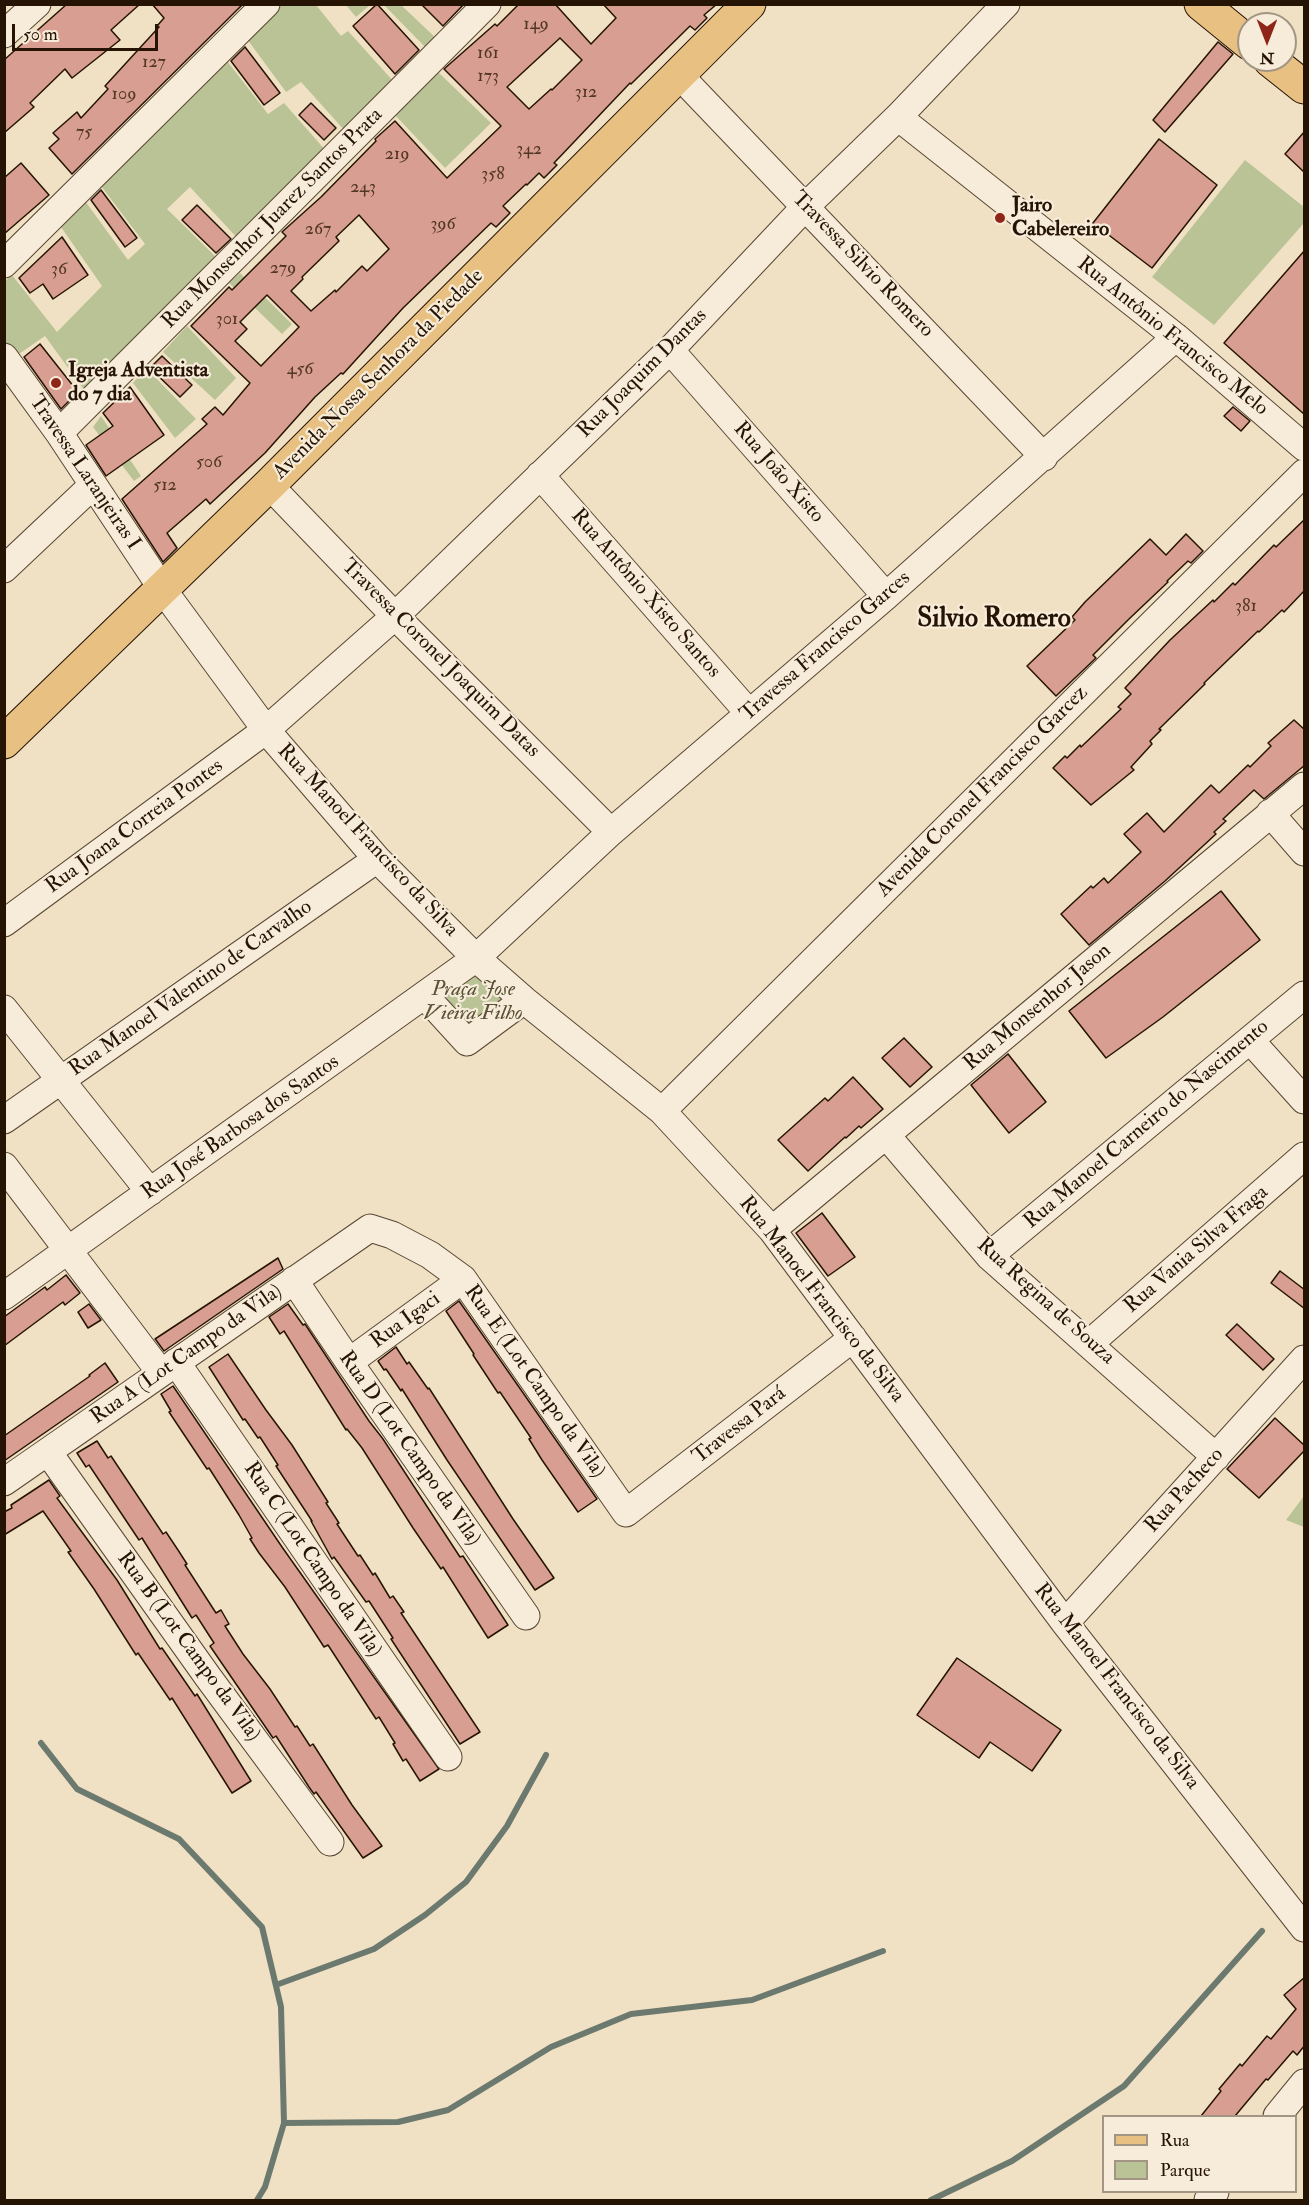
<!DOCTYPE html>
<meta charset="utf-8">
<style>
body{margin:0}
#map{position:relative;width:1309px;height:2205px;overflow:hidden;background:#f1e1c4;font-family:"IM FELL Double Pica",serif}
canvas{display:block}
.frame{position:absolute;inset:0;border:6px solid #251303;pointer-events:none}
.legend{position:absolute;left:1102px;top:2115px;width:195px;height:78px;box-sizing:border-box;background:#f6ecd9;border:2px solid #a29583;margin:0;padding:8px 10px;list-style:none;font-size:18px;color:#251303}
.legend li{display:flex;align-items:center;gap:12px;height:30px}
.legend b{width:30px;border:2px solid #a29583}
.north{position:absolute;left:1237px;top:12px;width:60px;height:60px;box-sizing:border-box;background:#f6ecd9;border:2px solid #a29583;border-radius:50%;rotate:180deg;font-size:16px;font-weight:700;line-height:24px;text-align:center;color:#251303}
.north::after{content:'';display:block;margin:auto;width:21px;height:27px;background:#8f2418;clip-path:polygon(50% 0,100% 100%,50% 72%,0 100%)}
.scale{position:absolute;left:12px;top:24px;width:146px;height:27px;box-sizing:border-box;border:3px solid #251303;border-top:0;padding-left:8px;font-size:18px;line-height:21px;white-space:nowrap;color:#251303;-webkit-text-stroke:4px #f6ecd9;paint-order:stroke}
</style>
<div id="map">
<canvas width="1309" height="2205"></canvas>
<div class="frame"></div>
<ul class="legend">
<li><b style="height:8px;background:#e8c082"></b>Rua</li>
<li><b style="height:16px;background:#b9c395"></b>Parque</li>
</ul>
<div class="north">N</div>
<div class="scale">50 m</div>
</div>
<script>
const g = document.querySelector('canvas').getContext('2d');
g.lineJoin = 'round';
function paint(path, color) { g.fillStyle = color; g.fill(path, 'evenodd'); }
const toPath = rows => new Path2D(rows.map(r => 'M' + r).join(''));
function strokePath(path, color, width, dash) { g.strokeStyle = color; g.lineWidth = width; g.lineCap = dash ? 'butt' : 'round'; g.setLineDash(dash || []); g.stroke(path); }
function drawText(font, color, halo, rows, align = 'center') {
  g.font = font + ' "IM FELL Double Pica",serif'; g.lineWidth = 4.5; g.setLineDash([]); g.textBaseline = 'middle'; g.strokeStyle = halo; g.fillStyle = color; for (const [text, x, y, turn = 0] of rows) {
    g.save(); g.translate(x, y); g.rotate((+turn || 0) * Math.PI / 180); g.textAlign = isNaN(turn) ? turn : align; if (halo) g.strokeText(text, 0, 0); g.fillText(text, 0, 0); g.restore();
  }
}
paint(toPath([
 [279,5,316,5,341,36,348,31,394,82,346,132,301,82,286,92,247,39],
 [346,5,370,5,356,17],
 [384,5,401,5,438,40,428,50],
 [224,57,268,114,284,103,327,152,240,241,190,187,167,209,220,261,90,398,45,336,13,358,5,347,5,281,12,275,57,332,102,286,61,227,85,201,128,260,145,244,98,182],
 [438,72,491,123,445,168,395,115],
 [1245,160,1304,207,1304,223,1214,325,1152,277],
 [240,273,292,324,282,334,229,283],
 [187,326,236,378,215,400,163,352],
 [146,368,196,419,175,438,133,383],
 [101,416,141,476,134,481,93,427],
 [477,971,512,1004,468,1035,435,1000],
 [1304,1496,1304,1527,1286,1520]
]), '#b9c395');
strokePath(toPath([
 [41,1743,77,1789,179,1839,262,1927,281,2007,284,2123,265,2187,257,2200],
 [276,1985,374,1949,425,1915,466,1882,507,1826,546,1755],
 [284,2123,398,2122,448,2110,551,2047,631,2014,752,2000,883,1951],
 [931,2200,1012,2161,1124,2086,1262,1931]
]), '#6c796f', 6);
const building = toPath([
 [67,4,140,4,111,30,120,40,72,78,65,69,30,103,34,107,4,133,4,60,67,4],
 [152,4,243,4,72,174,49,148,59,139,53,133,77,112,81,118,108,89,105,86,159,27,157,26,164,18,152,4],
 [377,4,419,50,395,74,353,26,377,4],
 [421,4,464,4,443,26,421,4],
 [519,4,555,4,591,44,616,18,603,4,717,4,704,15,707,18,695,30,690,26,631,84,630,83,554,163,557,165,544,178,539,173,527,185,526,184,503,206,510,213,496,227,491,223,403,308,343,374,341,373,315,397,265,453,210,504,206,499,167,533,177,548,163,562,122,499,207,424,202,419,215,407,223,415,250,383,191,326,229,287,232,290,286,236,282,232,321,197,376,141,375,139,395,121,447,178,501,126,444,69,495,24,497,26,519,4],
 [560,38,582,60,552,90,551,89,529,109,507,87,560,38],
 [359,215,389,249,367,271,362,266,336,292,335,290,311,311,291,291,303,279,302,277,339,241,336,237,359,215],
 [267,295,299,327,261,366,235,341,247,329,240,322,267,295],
 [1218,42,1233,54,1165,132,1153,120,1218,42],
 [245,47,280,93,264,105,231,61,245,47],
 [311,103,336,128,324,140,299,115,311,103],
 [1305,131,1305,173,1285,154,1305,131],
 [1159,139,1217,185,1152,268,1093,223,1159,139],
 [21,163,49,195,4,234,4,178,21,163],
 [101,190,137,238,125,247,91,200,101,190],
 [197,205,231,239,216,253,182,220,197,205],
 [62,237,88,275,53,299,43,284,30,293,19,278,62,237],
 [1305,250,1305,415,1224,343,1305,250],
 [40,344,78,392,61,409,24,357,40,344],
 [162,356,192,385,180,397,150,368,162,356],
 [130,387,164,435,106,476,86,445,113,426,103,413,130,387],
 [1233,407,1250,421,1241,431,1224,416,1233,407],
 [1305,519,1305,590,1284,612,1282,610,1259,632,1258,631,1204,683,1205,684,1159,729,1161,730,1150,741,1152,744,1131,767,1134,770,1091,805,1053,768,1065,756,1067,758,1080,745,1081,747,1121,709,1118,707,1131,694,1125,688,1170,640,1213,600,1214,602,1233,583,1235,585,1274,545,1276,547,1305,519],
 [1186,534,1203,551,1191,563,1188,561,1167,581,1168,582,1129,619,1093,655,1096,658,1056,696,1027,666,1075,620,1072,617,1085,602,1150,539,1166,555,1186,534],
 [1294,720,1305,730,1305,765,1264,799,1254,790,1223,819,1226,821,1214,832,1216,834,1165,881,1089,945,1061,914,1091,886,1093,888,1104,878,1108,883,1141,852,1124,834,1147,813,1164,832,1211,785,1219,793,1248,765,1250,767,1271,746,1268,743,1294,720],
 [1221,891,1260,940,1163,1017,1106,1058,1069,1011,1221,891],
 [904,1038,932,1067,910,1087,882,1058,904,1038],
 [1008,1054,1046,1102,1009,1133,971,1085,1008,1054],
 [853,1077,883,1109,861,1128,859,1126,846,1138,845,1137,808,1171,778,1140,825,1098,828,1101,853,1077],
 [822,1213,855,1257,828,1276,796,1233,822,1213],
 [278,1258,283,1269,164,1351,156,1340,155,1339,278,1258],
 [1280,1271,1305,1290,1305,1309,1271,1283,1280,1271],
 [66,1275,80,1293,65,1305,63,1302,4,1346,4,1317,45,1287,47,1290,66,1275],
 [459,1301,597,1499,578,1512,542,1460,529,1439,531,1438,500,1392,498,1393,473,1355,474,1354,446,1311,459,1301],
 [89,1304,101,1320,88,1328,78,1312,89,1304],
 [288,1304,303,1325,305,1324,369,1421,383,1439,460,1557,463,1556,508,1625,488,1638,443,1567,441,1569,413,1528,362,1448,347,1429,346,1430,284,1331,280,1334,269,1317,288,1304],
 [1237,1324,1274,1359,1263,1370,1226,1335,1237,1324],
 [396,1347,407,1364,409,1362,428,1389,429,1388,513,1519,554,1578,535,1590,447,1460,402,1389,401,1391,386,1369,384,1370,378,1361,396,1347],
 [228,1354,266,1410,292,1445,328,1502,326,1503,339,1523,337,1524,358,1556,360,1555,373,1575,375,1573,390,1598,393,1596,404,1612,401,1613,480,1732,460,1744,391,1639,393,1638,369,1601,366,1602,334,1557,332,1559,311,1521,312,1521,276,1466,278,1465,260,1437,258,1438,245,1419,243,1420,209,1367,228,1354],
 [105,1363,118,1382,4,1461,4,1436,90,1376,89,1375,105,1363],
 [173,1386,282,1547,439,1769,420,1781,406,1759,403,1761,393,1744,395,1743,379,1717,376,1719,328,1645,324,1647,285,1587,259,1553,250,1539,252,1538,239,1515,209,1468,207,1469,169,1412,171,1411,161,1394,173,1386],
 [1275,1418,1305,1446,1305,1450,1259,1498,1227,1469,1275,1418],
 [97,1441,108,1458,111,1456,163,1534,166,1532,178,1550,187,1564,185,1565,216,1613,221,1610,229,1624,225,1626,243,1654,270,1689,295,1727,297,1726,310,1746,313,1744,352,1805,382,1846,363,1858,316,1792,314,1794,309,1787,276,1736,273,1738,210,1646,214,1643,196,1615,192,1618,142,1538,139,1540,89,1465,86,1467,77,1453,97,1441],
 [49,1480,60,1496,57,1498,117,1580,160,1649,162,1648,195,1696,197,1694,251,1781,232,1793,172,1698,170,1700,138,1653,136,1655,94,1589,68,1552,71,1551,43,1511,4,1535,4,1512,12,1508,11,1505,49,1480],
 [957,1658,1061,1730,1032,1771,990,1742,979,1758,917,1715,957,1658],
 [1305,1977,1305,2045,1297,2055,1293,2051,1268,2080,1266,2079,1235,2116,1201,2116,1221,2091,1219,2089,1240,2064,1242,2066,1267,2036,1271,2039,1296,2009,1284,1995,1305,1977]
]);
paint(building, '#d89e91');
strokePath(building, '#251303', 1.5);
const minor = toPath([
 [4,34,37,4],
 [679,75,1044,457],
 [898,117,1176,337,1304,447],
 [4,264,266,4],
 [670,350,886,596],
 [4,357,59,433,163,590,266,730,377,859,476,958,524,1000,662,1111,772,1230,1065,1623,1304,1928],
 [59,433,487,4],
 [540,475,749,713],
 [269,485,395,616,611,832],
 [4,569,92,486],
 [1270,813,1304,852],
 [4,923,266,730,395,616,670,350,806,206,898,117,1006,4],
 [425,996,467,1042,524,1000],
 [4,1009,150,1192],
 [1250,1040,1304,1100],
 [662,1111,1304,473],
 [4,1120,377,859],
 [886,1135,990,1257,1216,1457],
 [4,1166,161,1373],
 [772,1230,1304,786],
 [989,1256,1304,995],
 [294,1280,349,1362,526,1616],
 [4,1296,476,958,611,832,886,596,1176,337],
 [1090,1343,1304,1156],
 [176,1362,448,1757],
 [349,1362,463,1279],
 [48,1452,208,1677,330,1842],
 [4,1482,370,1228,392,1235,430,1255,463,1279,626,1513,853,1338],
 [1065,1623,1304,1359],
 [1277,2116,1304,2083],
 [1208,2200,1215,2192]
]);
const major = toPath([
 [1201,4,1249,43],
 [1270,60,1304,87],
 [4,742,269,485,749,4]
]);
strokePath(minor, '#584633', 29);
strokePath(major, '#251303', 35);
strokePath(minor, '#f6ecd9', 27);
strokePath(major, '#e8c082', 33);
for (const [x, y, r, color] of [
 [1000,218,6,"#8f2418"],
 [56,383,6,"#8f2418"]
]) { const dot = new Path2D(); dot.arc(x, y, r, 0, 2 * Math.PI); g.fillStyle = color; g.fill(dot); strokePath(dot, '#f6ecd9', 2); }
drawText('18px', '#523626', null, [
 ["149",536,25],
 ["161",488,54],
 ["127",154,63],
 ["173",488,77],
 ["312",586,93],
 ["109",124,95],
 ["75",84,133],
 ["342",529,150],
 ["219",397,155],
 ["358",493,175],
 ["243",363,188],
 ["396",443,225],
 ["267",318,230],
 ["279",283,269],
 ["36",59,270],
 ["301",227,320],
 ["456",300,370],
 ["506",209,463],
 ["512",165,486],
 ["381",1246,607]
]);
drawText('bold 21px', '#251303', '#f6ecd9', [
 ["Jairo",1012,206],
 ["Cabelereiro",1012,230],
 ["Igreja Adventista",68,371],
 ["do 7 dia",68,395]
], 'left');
drawText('21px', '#251303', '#f6ecd9', [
 ["Rua Monsenhor Juarez Santos Prata",273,219,-45],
 ["Travessa Silvio Romero",862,265,46],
 ["Rua Antônio Francisco Melo",1172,337,39],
 ["Rua Joaquim Dantas",643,374,-45],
 ["Avenida Nossa Senhora da Piedade",379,375,-45],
 ["Travessa Laranjeiras I",84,473,56],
 ["Rua João Xisto",778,473,49],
 ["Rua Antônio Xisto Santos",645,594,49],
 ["Travessa Francisco Garces",826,647,-41],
 ["Travessa Coronel Joaquim Datas",440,659,45],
 ["Avenida Coronel Francisco Garcez",983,792,-45],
 ["Rua Joana Correia Pontes",135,827,-36],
 ["Rua Manoel Francisco da Silva",367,841,47],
 ["Rua Manoel Valentino de Carvalho",191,989,-35],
 ["Rua Monsenhor Jason",1038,1008,-40],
 ["Rua Manoel Carneiro do Nascimento",1147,1125,-40],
 ["Rua José Barbosa dos Santos",241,1128,-35],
 ["Rua Vania Silva Fraga",1197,1250,-41],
 ["Rua Manoel Francisco da Silva",821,1300,52],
 ["Rua Regina de Souza",1045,1302,42],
 ["Rua Igaci",406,1321,-36],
 ["Rua A (Lot Campo da Vila)",187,1355,-35],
 ["Rua E (Lot Campo da Vila)",534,1382,55],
 ["Travessa Pará",740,1426,-38],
 ["Rua D (Lot Campo da Vila)",409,1449,55],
 ["Rua Pacheco",1185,1491,-48],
 ["Rua C (Lot Campo da Vila)",312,1560,56],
 ["Rua B (Lot Campo da Vila)",188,1647,54],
 ["Rua Manoel Francisco da Silva",1116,1687,52]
]);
drawText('italic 21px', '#595136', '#f6ecd9', [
 ["Praça Jose",473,990],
 ["Vieira Filho",473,1014]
]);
drawText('bold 27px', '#251303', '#f6ecd9', [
 ["Silvio Romero",994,620]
]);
</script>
